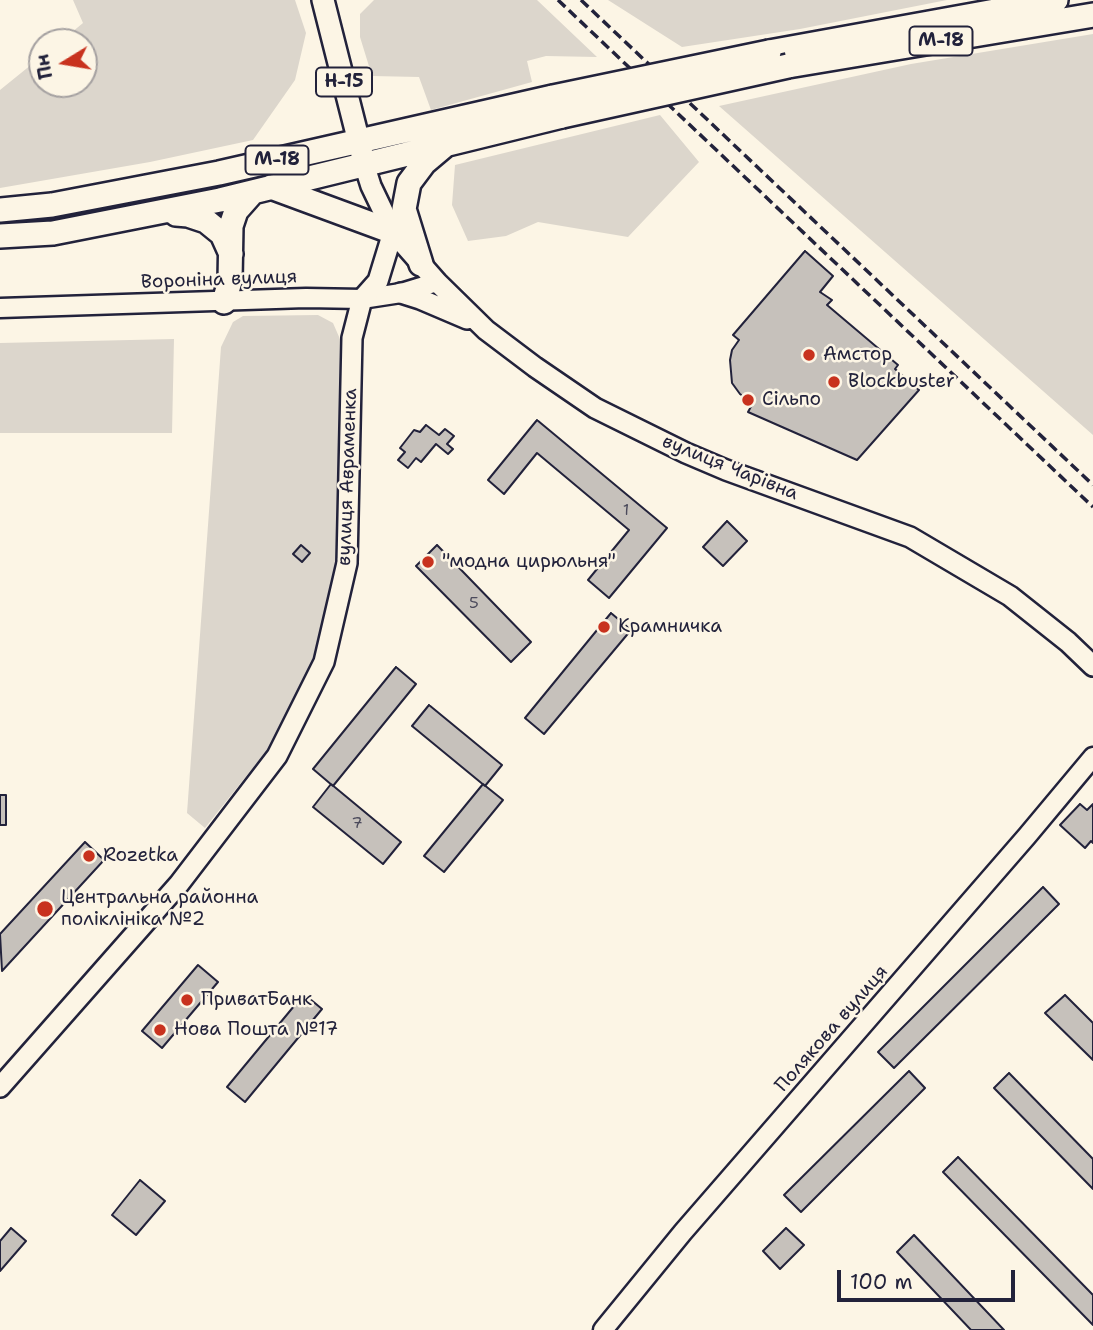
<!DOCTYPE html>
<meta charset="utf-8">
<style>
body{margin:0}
#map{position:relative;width:1093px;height:1330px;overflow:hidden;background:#fcf5e5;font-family:"Shantell Sans",sans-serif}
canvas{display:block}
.north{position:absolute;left:28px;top:28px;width:70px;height:70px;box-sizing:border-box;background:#fcf5e5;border:2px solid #a5a1a1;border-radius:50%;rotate:259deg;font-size:19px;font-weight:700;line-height:28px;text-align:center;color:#22223b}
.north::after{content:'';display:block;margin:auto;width:24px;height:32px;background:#c8321e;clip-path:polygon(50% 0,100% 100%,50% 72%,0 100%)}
.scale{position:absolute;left:837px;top:1270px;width:178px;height:32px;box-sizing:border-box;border:4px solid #22223b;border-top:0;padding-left:9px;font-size:21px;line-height:24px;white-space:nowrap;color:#22223b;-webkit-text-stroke:5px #fcf5e5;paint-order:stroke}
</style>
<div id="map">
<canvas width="1093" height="1330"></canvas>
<div class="north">Пн</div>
<div class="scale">100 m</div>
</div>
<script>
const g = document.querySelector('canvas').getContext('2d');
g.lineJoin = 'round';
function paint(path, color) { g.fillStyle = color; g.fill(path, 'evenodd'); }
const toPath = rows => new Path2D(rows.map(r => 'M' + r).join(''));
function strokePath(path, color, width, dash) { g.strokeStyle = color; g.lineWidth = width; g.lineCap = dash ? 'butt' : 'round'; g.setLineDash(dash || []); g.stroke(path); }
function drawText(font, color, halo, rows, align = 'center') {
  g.font = font + ' "Shantell Sans",sans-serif'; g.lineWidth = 5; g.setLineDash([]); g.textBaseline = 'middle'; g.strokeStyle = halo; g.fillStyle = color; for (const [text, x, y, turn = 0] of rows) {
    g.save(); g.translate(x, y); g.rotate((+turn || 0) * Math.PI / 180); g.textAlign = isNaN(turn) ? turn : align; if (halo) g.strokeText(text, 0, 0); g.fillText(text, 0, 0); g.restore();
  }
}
paint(toPath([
 [73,0,295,0,306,33,295,80,253,140,150,162,0,188,0,90,42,56,42,84,84,84,84,42,60,42,83,23],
 [374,0,537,0,597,57,546,56,527,61,532,82,431,110,419,77,372,76,360,37,360,14],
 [608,0,947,0,800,29,682,47],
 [1093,34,1093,435,719,106,911,64],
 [660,115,699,162,628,237,538,222,506,236,468,241,452,205,455,165],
 [318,315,333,323,343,346,338,567,309,673,271,745,205,828,187,813,221,347,233,322,243,316],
 [174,339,172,433,0,433,0,343]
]), '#dcd6cc');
const building = toPath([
 [805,251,833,276,820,292,832,300,827,305,898,365,895,369,919,390,857,460,748,412,753,403,740,394,732,383,730,360,732,350,739,340,733,335,805,251],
 [537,420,667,528,609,598,588,580,629,530,537,453,504,494,488,480,537,420],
 [426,425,439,435,445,429,454,436,447,444,453,449,448,454,436,444,421,462,416,458,408,468,398,460,405,452,400,448,414,430,420,432,426,425],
 [727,521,747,541,723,566,703,547,727,521],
 [301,545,310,553,302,562,293,554,301,545],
 [437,545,531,642,511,662,416,566,437,545],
 [611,613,631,630,544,734,525,718,611,613],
 [396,667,416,684,333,786,313,769,396,667],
 [429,705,502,765,485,786,412,726,429,705],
 [331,784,401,842,383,864,313,807,331,784],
 [483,784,503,800,444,872,424,856,483,784],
 [0,795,6,795,6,825,0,825,0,795],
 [1080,804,1087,810,1093,804,1093,843,1091,841,1085,848,1060,825,1080,804],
 [85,842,104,860,2,971,0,934,85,842],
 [1043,887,1059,904,894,1068,878,1052,1043,887],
 [198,965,218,982,162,1048,142,1031,198,965],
 [304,994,322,1009,245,1102,227,1087,304,994],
 [1065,995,1093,1023,1093,1060,1045,1013,1065,995],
 [909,1071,925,1088,801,1212,784,1195,909,1071],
 [1009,1073,1093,1159,1093,1189,994,1088,1009,1073],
 [958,1157,1093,1295,1093,1325,943,1172,958,1157],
 [140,1180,165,1201,136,1235,112,1215,140,1180],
 [11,1228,26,1241,0,1271,0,1241,11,1228],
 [786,1228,804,1245,780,1269,763,1251,786,1228],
 [914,1235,1004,1330,971,1330,897,1252,914,1235]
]);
paint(building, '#c6c1bb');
strokePath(building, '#22223b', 2);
const tertiary = toPath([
 [0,308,306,298,362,299,401,293,437,282],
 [603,1330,683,1232,1027,836,1093,757]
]);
const secondary = toPath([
 [364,164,371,186,393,232,437,282,486,330,535,367,595,408,686,453,726,470,910,537,1010,596,1068,642,1093,666],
 [401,293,420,299,467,319],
 [0,1087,179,884,277,756,324,662,347,563,352,338,362,299,378,281,393,232]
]);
const primary = toPath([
 [323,0,363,158]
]);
const trunk = toPath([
 [769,52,1056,0],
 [788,66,1093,15],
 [271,187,393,232],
 [0,210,52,205,219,173,553,97],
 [176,214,188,215,206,221,222,234,231,254],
 [0,236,53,233,220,200,562,116],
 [421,264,404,209,409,183,424,163,443,147],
 [224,302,230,281,231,226,236,211,252,193]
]);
strokePath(tertiary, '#22223b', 23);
strokePath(secondary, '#22223b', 24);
strokePath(primary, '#22223b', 26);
strokePath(trunk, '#22223b', 28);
strokePath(tertiary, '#fcf5e5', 18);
strokePath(secondary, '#fcf5e5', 19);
strokePath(primary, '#fcf5e5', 21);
strokePath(trunk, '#fcf5e5', 23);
strokePath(toPath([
 [558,0,1093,507],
 [581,0,1093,485]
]), '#22223b', 3.5, [10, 5]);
const trunkBridge = toPath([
 [553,97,769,52],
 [562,116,788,66]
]);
strokePath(trunkBridge, '#22223b', 28, []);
strokePath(trunkBridge, '#fcf5e5', 23);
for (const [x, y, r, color] of [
 [809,355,7,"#c8321e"],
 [834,382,7,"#c8321e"],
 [748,400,7,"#c8321e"],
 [428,562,7,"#c8321e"],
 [604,627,7,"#c8321e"],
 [89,856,7,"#c8321e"],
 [45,909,9,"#c8321e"],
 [187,1000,7,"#c8321e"],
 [160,1030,7,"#c8321e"]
]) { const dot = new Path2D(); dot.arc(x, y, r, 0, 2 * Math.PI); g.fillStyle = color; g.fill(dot); strokePath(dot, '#fcf5e5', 2.5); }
drawText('16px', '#4b4a5b', null, [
 ["1",626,511],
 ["5",474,604],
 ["7",357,824]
]);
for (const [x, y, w] of [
 [941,41,63],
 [344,82,56],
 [277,160,63]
]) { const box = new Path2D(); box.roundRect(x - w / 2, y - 14.5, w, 29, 5); g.fillStyle = '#fcf5e5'; g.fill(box); strokePath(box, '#22223b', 2); }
drawText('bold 18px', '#22223b', null, [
 ["М-18",941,41],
 ["Н-15",344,82],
 ["М-18",277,160]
]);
drawText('19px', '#22223b', '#fcf5e5', [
 ["Вороніна вулиця",219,280,-2],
 ["вулиця Чарівна",730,468,22],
 ["вулиця Авраменка",348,477,-88],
 ["Полякова вулиця",832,1029,-49]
]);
drawText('19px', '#22223b', '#fcf5e5', [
 ["Амстор",823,355],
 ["Blockbuster",848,382],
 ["Сільпо",762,400],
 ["\"модна цирюльня\"",442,562],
 ["Крамничка",618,627],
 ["Rozetka",103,856],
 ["Центральна районна",61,898],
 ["поліклініка №2",61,920],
 ["ПриватБанк",201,1000],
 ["Нова Пошта №17",174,1030]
], 'left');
</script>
